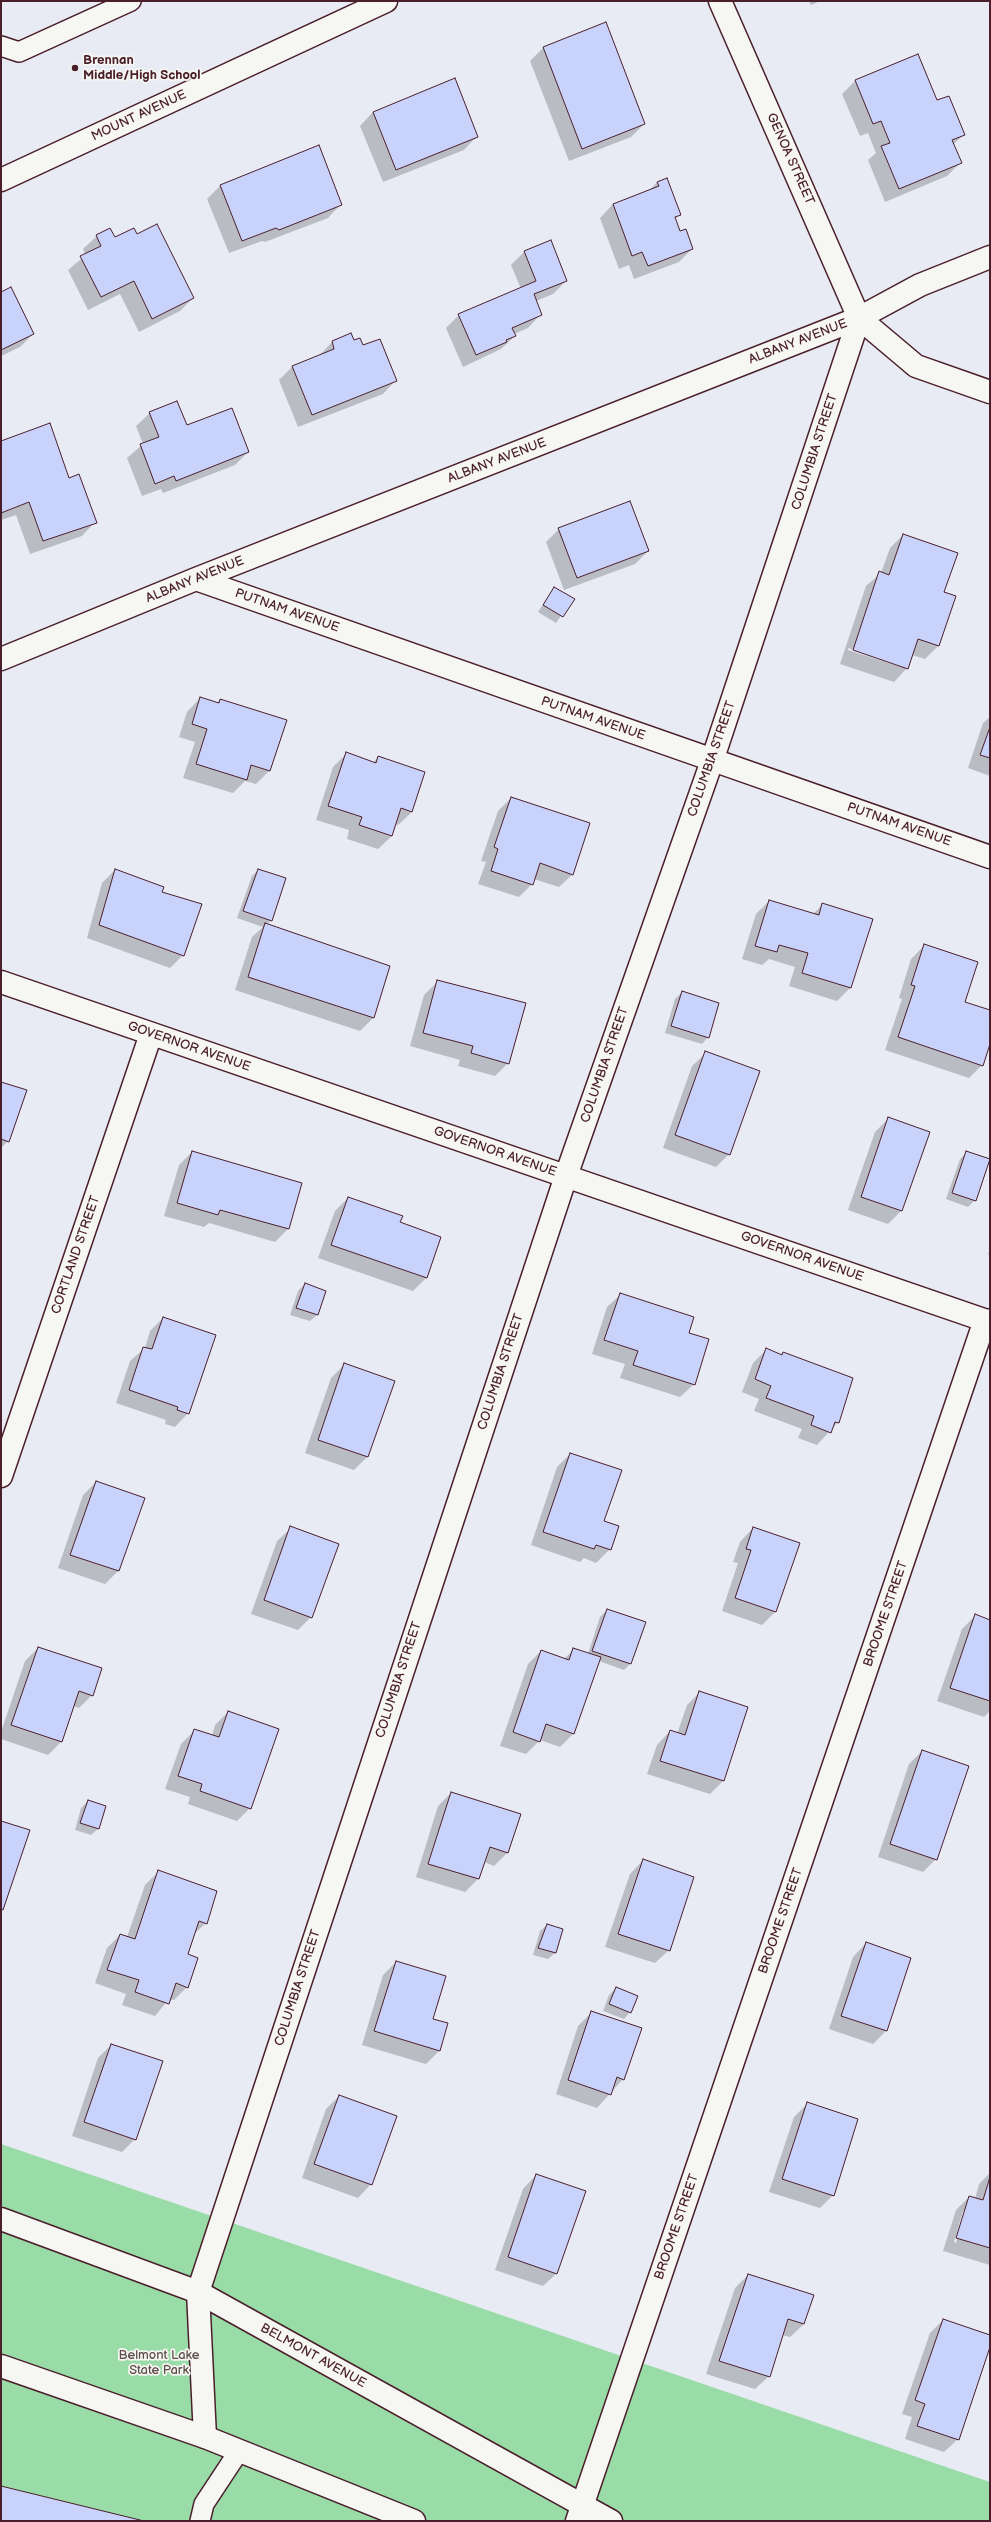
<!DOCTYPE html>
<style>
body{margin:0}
#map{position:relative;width:991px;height:2522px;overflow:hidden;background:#e8ebf4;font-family:"Balsamiq Sans",sans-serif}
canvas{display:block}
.frame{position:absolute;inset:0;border:2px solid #4a1f2b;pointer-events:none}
</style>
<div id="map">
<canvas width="991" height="2522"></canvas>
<div class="frame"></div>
</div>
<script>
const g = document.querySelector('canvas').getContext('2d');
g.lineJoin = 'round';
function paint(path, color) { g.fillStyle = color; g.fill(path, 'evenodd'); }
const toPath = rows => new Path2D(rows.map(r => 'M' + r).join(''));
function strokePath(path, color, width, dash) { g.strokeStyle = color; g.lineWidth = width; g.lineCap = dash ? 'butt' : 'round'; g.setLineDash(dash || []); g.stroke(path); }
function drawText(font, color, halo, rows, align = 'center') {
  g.font = font + ' "Balsamiq Sans",sans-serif'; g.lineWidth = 3.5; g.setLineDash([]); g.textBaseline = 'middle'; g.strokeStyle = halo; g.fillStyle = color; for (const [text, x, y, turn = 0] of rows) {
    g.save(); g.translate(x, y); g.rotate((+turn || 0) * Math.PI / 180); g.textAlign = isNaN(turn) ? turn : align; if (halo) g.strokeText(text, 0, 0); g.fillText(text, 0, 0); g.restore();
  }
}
paint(toPath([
 [1,2144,990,2482,990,2521,1,2521]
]), '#9adca7');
paint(toPath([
 [809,1,820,1,811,5],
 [605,23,644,124,631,137,569,161,530,61,543,48],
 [918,55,937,102,964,134,953,145,960,163,947,176,885,202,868,160,876,153,868,133,860,136,842,94,855,81],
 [373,112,477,136,464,150,383,182,360,126],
 [657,182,679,215,675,219,680,233,692,249,679,262,634,279,629,265,619,269,600,218,613,204,649,191],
 [220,186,341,204,328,218,265,242,262,241,229,253,207,199],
 [136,235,193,298,180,311,139,332,120,294,88,310,68,270,86,255,83,249,97,236,114,239],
 [551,241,566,281,553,294,536,301,541,314,528,328,514,334,515,336,501,349,463,367,446,328,459,315,521,289,511,265,524,252],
 [1,293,33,334,20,347,1,356],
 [351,334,353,341,362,347,396,380,383,394,298,427,279,380,292,367,319,356,332,342],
 [150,413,186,427,248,452,235,465,163,493,161,489,142,496,127,458,143,444,136,426],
 [1,442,69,479,95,522,82,536,30,554,16,515,1,520],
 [559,529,648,551,635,564,564,590,546,542],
 [903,535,943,593,938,646,925,659,912,655,907,668,894,682,840,664,866,586,881,573,890,548],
 [848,648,901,665,901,667,848,650],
 [554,588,573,599,556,623,538,612],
 [200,698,217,703,220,700,269,771,256,784,245,781,233,793,183,778,195,742,179,737,187,712],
 [990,717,990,776,968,768,983,723],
 [346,754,373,763,378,757,412,812,398,825,395,824,392,836,378,849,347,839,349,830,316,820,333,767],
 [511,798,573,874,559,887,534,879,532,884,519,897,478,884,486,862,481,861,498,811],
 [115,870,160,893,183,955,170,968,87,938,102,883],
 [258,870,271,920,267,925,389,967,373,1018,360,1031,235,990,252,937,263,927,237,918,252,876],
 [769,901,813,914,823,904,850,988,837,1001,789,986,795,967,769,959,762,965,742,959,756,914],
 [925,945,964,1003,990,1011,990,1041,982,1065,969,1078,885,1050,902,999,899,998,911,959],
 [438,981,508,1063,495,1076,458,1066,460,1060,410,1046,424,995],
 [682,992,708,1037,702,1044,665,1033,675,999],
 [706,1053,729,1154,716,1167,663,1148,692,1066],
 [1,1083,8,1141,1,1148],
 [888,1119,929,1133,901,1211,888,1224,848,1210,875,1132],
 [192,1152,288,1229,275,1242,209,1223,204,1227,164,1216,179,1165],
 [967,1152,975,1200,968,1207,946,1199,960,1159],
 [348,1198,399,1223,426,1278,413,1291,318,1258,335,1211],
 [990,1248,990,1255,988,1255],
 [305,1284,324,1291,317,1315,310,1321,290,1315,298,1291],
 [621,1294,688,1333,694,1384,680,1397,620,1378,625,1364,592,1354,607,1307],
 [163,1318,188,1413,175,1427,165,1424,166,1420,116,1403,130,1361,145,1348,150,1331],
 [766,1350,781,1356,783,1353,838,1422,817,1445,798,1438,802,1429,754,1411,759,1399,742,1392,753,1363],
 [345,1364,393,1381,367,1457,354,1470,305,1453,331,1378],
 [570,1454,603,1521,610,1549,596,1563,584,1558,580,1562,531,1545,557,1467],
 [96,1482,143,1498,118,1571,105,1584,58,1568,83,1495],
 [291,1528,311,1617,298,1630,251,1614,277,1541],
 [753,1528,798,1544,775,1612,762,1625,722,1611,738,1563,733,1562,740,1542],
 [607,1610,631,1663,624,1670,599,1661,574,1733,560,1747,540,1740,526,1754,500,1746,528,1664,541,1651,564,1659,574,1649,588,1654,600,1617],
 [975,1616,990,1621,990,1711,984,1717,937,1701,962,1629],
 [38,1648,92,1695,79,1708,73,1706,61,1742,48,1755,1,1739,1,1732,25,1661],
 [700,1692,723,1781,710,1794,647,1774,657,1745,670,1731,677,1734,687,1705],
 [228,1712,250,1808,237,1821,188,1804,190,1797,165,1789,181,1744,195,1730,212,1736,215,1725],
 [922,1751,936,1859,923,1872,878,1857,909,1764],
 [451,1793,507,1853,494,1866,484,1862,478,1879,465,1892,416,1877,438,1806],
 [88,1801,105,1806,98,1829,91,1835,75,1830,81,1808],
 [643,1860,669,1950,655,1963,605,1947,630,1874],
 [158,1872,206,1923,193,1935,187,1955,187,1987,174,2000,169,1999,155,2016,122,2005,126,1994,95,1983,107,1948,120,1935,127,1937,145,1885],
 [547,1925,562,1929,555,1953,548,1959,533,1955,540,1931],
 [866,1943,886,2031,873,2044,829,2029,853,1957],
 [396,1962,432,2019,447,2024,439,2051,426,2064,362,2045,383,1975],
 [616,1988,630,2012,624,2019,603,2011,609,1995],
 [592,2012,623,2079,597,2108,556,2094,578,2026],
 [111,2045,135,2139,122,2152,72,2136,98,2058],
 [339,2096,371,2184,358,2198,302,2178,326,2109],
 [807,2104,833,2195,820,2208,769,2192,794,2117],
 [990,2173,990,2265,943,2251,956,2210,969,2197,975,2199,979,2184],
 [963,2211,965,2211,956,2243,954,2242],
 [536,2175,557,2273,543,2286,495,2270,523,2189],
 [748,2275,804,2324,790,2337,782,2335,769,2376,755,2389,706,2374,735,2288],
 [943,2320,990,2336,990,2344,958,2439,944,2452,905,2439,912,2417,902,2414,930,2333]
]), '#0003');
const building = toPath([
 [606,22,645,124,582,149,543,47,606,22],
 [918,54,937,100,949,96,965,135,952,140,962,163,899,189,881,146,890,143,881,121,873,124,855,80,918,54],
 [455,78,478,137,396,170,373,112,455,78],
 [319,145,342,205,279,230,276,228,242,241,220,185,319,145],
 [667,178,681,215,675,217,680,231,686,229,693,249,648,266,642,252,632,256,613,204,659,186,657,182,667,178],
 [157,224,194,298,152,319,134,281,101,297,80,256,101,246,96,235,110,228,115,237,134,228,137,234,157,224],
 [551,240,567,281,534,294,542,315,512,328,516,336,506,340,507,342,476,355,458,314,536,281,524,251,551,240],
 [11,287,34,334,1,350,1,292,11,287],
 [351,333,354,340,360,338,363,345,380,339,397,381,312,415,292,366,334,349,332,341,351,333],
 [177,401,187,425,232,408,249,452,176,481,174,476,155,484,140,444,159,437,149,412,177,401],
 [50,423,69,478,79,474,97,523,43,541,29,502,1,513,1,441,50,423],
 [630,501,649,551,577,578,558,528,630,501],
 [903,534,958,553,944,592,956,596,939,646,918,639,908,669,853,650,879,571,889,575,903,534],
 [554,587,575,599,563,617,543,605,554,587],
 [200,697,219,703,220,699,287,720,270,771,251,765,247,780,196,764,207,729,192,724,200,697],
 [990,727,990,758,980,755,990,727],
 [346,752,376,763,378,756,425,772,412,812,401,808,392,836,359,825,362,817,328,806,346,752],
 [511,797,590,823,573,875,540,863,533,885,491,871,498,849,494,847,511,797],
 [115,869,164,887,162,892,202,904,184,956,99,925,115,869],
 [258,869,286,878,272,921,243,911,258,869],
 [769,900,819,915,822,903,873,919,851,988,802,973,808,953,779,945,777,952,755,946,769,900],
 [265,923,390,966,374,1018,248,977,265,923],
 [924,944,978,962,965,1002,990,1010,990,1044,983,1066,898,1037,915,986,911,985,924,944],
 [437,980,526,1003,509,1064,471,1053,473,1046,423,1033,437,980],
 [682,991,719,1003,709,1038,671,1026,682,991],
 [705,1051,760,1071,730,1155,675,1135,705,1051],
 [1,1082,27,1090,9,1142,1,1139,1,1082],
 [888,1117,930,1132,902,1211,861,1197,888,1117],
 [192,1151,302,1183,289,1229,220,1210,218,1215,177,1203,192,1151],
 [966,1151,990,1159,976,1201,952,1193,966,1151],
 [348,1197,403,1216,400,1222,441,1237,427,1278,331,1245,348,1197],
 [305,1283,326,1291,318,1315,296,1308,305,1283],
 [620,1293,694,1317,689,1333,709,1339,695,1385,633,1365,638,1351,604,1340,620,1293],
 [163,1317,216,1335,189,1414,177,1410,178,1407,129,1390,143,1347,152,1349,163,1317],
 [766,1348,782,1355,783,1352,853,1378,839,1423,835,1422,831,1433,811,1425,814,1416,766,1398,771,1386,755,1379,766,1348],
 [344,1363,395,1381,368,1457,318,1440,344,1363],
 [570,1453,622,1470,604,1521,619,1526,611,1550,596,1545,594,1549,543,1532,570,1453],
 [96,1481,145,1498,119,1571,70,1555,96,1481],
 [290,1526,339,1544,312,1618,264,1600,290,1526],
 [753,1527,800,1543,776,1612,735,1598,751,1550,746,1549,753,1527],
 [607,1609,646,1622,631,1664,592,1651,607,1609],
 [975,1614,990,1620,990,1701,950,1688,975,1614],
 [38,1647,102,1668,93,1696,79,1691,62,1742,11,1725,38,1647],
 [573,1648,601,1657,574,1734,546,1724,540,1742,513,1732,541,1650,569,1660,573,1648],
 [699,1691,748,1707,724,1781,660,1761,670,1730,685,1735,699,1691],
 [228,1711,279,1729,251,1809,200,1791,202,1784,178,1776,194,1729,219,1737,228,1711],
 [922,1750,969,1766,937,1860,890,1844,922,1750],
 [451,1792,521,1814,508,1853,490,1847,479,1879,428,1864,451,1792],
 [88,1800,106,1806,99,1829,80,1823,88,1800],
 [1,1821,30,1830,3,1910,1,1909,1,1821],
 [643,1859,694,1877,670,1951,618,1934,643,1859],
 [158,1870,217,1891,207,1924,199,1921,188,1954,198,1958,188,1988,176,1983,169,2004,135,1992,139,1980,107,1970,120,1934,135,1939,158,1870],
 [547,1924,563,1929,556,1953,538,1948,547,1924],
 [866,1942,911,1958,887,2031,841,2016,866,1942],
 [396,1961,446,1976,433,2019,448,2023,440,2051,374,2031,396,1961],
 [616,1987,638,1996,631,2013,609,2004,616,1987],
 [591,2011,642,2028,624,2080,617,2077,611,2095,568,2080,591,2011],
 [111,2044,163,2061,136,2140,84,2122,111,2044],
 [339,2095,397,2116,372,2185,314,2164,339,2095],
 [807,2102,858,2119,834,2196,782,2179,807,2102],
 [536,2174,586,2191,557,2274,508,2257,536,2174],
 [990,2177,990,2248,956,2238,969,2196,983,2200,990,2177],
 [748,2274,814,2295,804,2324,788,2319,770,2377,719,2361,748,2274],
 [943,2319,990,2335,990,2347,959,2440,917,2426,925,2404,915,2400,943,2319],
 [1,2486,144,2521,1,2521,1,2486]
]);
paint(building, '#c9d2fa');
strokePath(building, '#4a1f2b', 1);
const service = toPath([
 [1,46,19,52,131,1],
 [200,2521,204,2504,239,2451]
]);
const minor = toPath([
 [720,1,859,318,916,366,990,392],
 [196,579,990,857],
 [1,659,196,579,859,318,920,285,990,257],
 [1,982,990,1322],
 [1,1476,151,1034],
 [205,2437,198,2292,566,1176,712,761,859,318],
 [577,2521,985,1320]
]);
const tertiary = toPath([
 [1,180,386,1],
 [1,2219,198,2292,611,2521],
 [1,2366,205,2437,414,2521]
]);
strokePath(service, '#4a1f2b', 22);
strokePath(minor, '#4a1f2b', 25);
strokePath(tertiary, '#4a1f2b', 25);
strokePath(service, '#f6f6f2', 19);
strokePath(minor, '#f6f6f2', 22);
strokePath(tertiary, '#f6f6f2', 22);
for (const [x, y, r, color] of [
 [75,68,4,"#4a1f2b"]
]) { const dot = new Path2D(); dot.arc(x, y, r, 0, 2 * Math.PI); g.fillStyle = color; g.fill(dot); strokePath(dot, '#f6f6f2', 1.5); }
drawText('bold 13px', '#4a1f2b', '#f6f6f2', [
 ["Brennan",83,61],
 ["Middle/High School",83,76]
], 'left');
drawText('13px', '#4a1f2b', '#f6f6f2', [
 ["MOUNT AVENUE",139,116,-25],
 ["GENOA STREET",790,159,66],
 ["ALBANY AVENUE",798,342,-21],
 ["COLUMBIA STREET",815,452,-72],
 ["ALBANY AVENUE",497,461,-21],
 ["ALBANY AVENUE",195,580,-22],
 ["PUTNAM AVENUE",287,611,19],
 ["PUTNAM AVENUE",593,719,19],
 ["COLUMBIA STREET",712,759,-71],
 ["PUTNAM AVENUE",899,825,19],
 ["GOVERNOR AVENUE",189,1047,19],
 ["COLUMBIA STREET",605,1065,-71],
 ["GOVERNOR AVENUE",495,1152,19],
 ["CORTLAND STREET",76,1255,-71],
 ["GOVERNOR AVENUE",802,1257,19],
 ["COLUMBIA STREET",501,1372,-72],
 ["BROOME STREET",886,1614,-71],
 ["COLUMBIA STREET",399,1680,-72],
 ["BROOME STREET",781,1921,-71],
 ["COLUMBIA STREET",298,1988,-72],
 ["BROOME STREET",677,2227,-71],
 ["BELMONT AVENUE",313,2356,29]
]);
drawText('13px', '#5e4e4a', '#f6f6f2', [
 ["Belmont Lake",159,2356],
 ["State Park",159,2371]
]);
</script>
